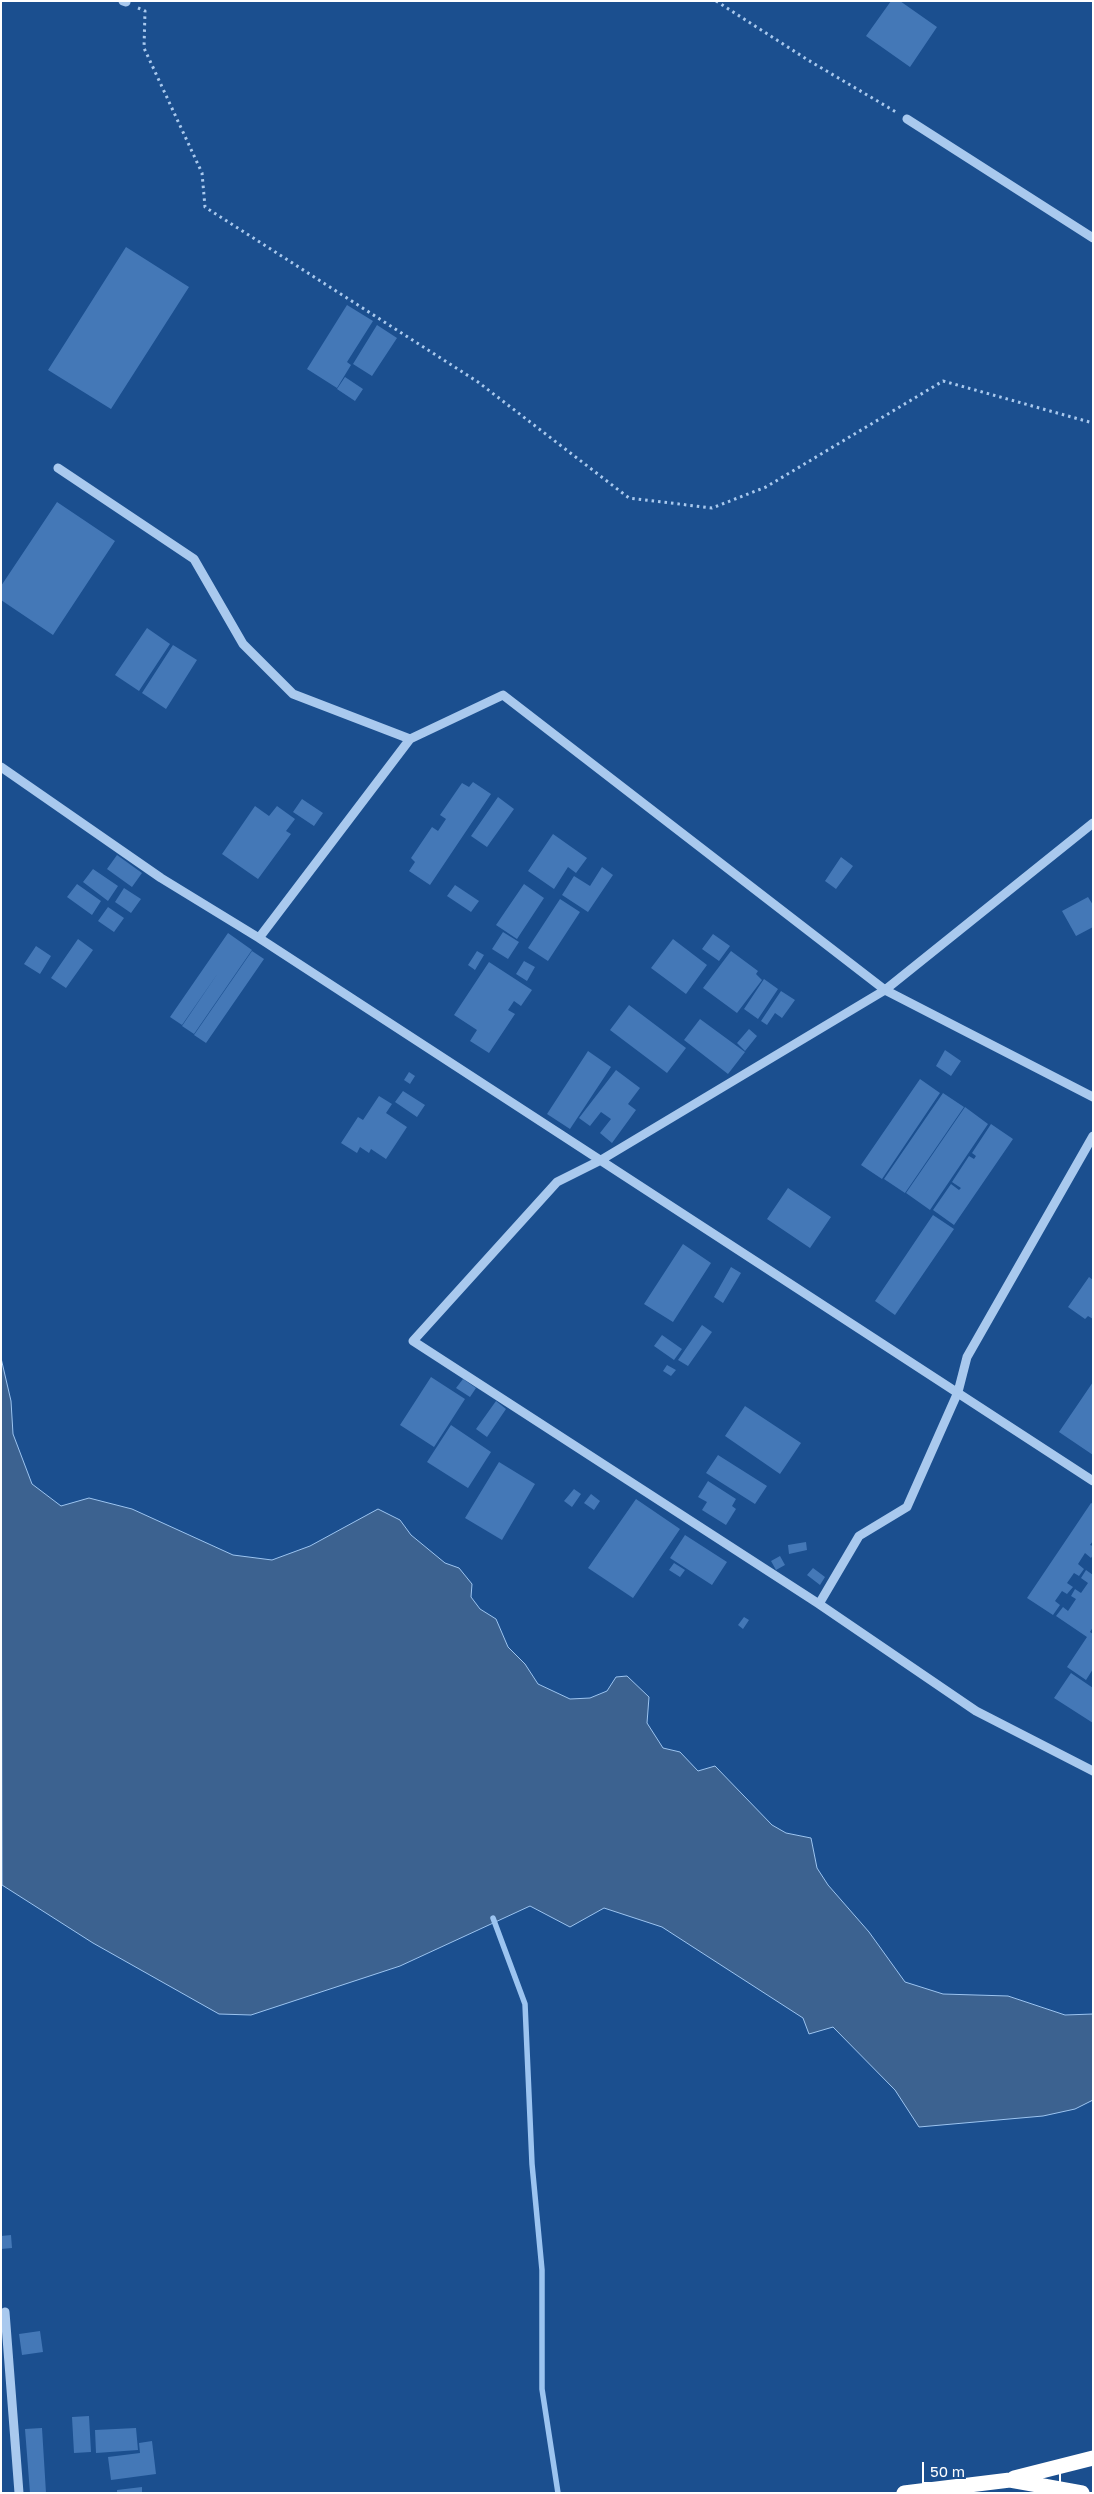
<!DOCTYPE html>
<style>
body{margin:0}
#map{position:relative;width:1094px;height:2494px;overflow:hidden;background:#1b4f8f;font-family:"Golos Text",sans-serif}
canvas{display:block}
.frame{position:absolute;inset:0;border:2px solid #fff;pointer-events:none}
.scale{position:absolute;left:922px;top:2462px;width:139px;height:22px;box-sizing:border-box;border:2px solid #fff;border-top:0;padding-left:6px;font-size:15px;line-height:18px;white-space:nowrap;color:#fff;-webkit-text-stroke:4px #1b4f8f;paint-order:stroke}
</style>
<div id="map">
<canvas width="1094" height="2494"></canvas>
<div class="frame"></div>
<div class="scale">50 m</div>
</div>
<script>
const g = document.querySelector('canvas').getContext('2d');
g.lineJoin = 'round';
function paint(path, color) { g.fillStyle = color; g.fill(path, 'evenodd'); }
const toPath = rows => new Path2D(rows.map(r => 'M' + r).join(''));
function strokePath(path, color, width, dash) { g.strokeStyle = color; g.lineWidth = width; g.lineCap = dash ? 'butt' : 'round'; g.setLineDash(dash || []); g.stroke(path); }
const water = toPath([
 [1,1358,11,1401,13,1434,32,1484,61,1506,89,1498,132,1509,233,1555,272,1560,310,1546,378,1509,400,1520,411,1535,445,1563,459,1568,472,1584,471,1597,480,1609,496,1619,508,1647,525,1664,538,1684,570,1699,590,1698,607,1691,616,1677,627,1676,649,1697,647,1723,663,1748,680,1752,698,1771,715,1766,772,1825,786,1833,811,1838,817,1868,828,1885,869,1932,905,1982,943,1994,1008,1996,1065,2015,1093,2014,1093,2100,1075,2109,1043,2116,919,2127,895,2090,833,2027,809,2034,803,2018,662,1927,604,1908,570,1927,530,1906,400,1966,251,2015,219,2014,93,1943,2,1885,1,1358]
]);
paint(water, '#3c6290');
strokePath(water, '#9cc4f0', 1);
strokePath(toPath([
 [493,1918,525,2004,532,2164,542,2270,542,2389,558,2493]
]), '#9cc4f0', 5.5);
paint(toPath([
 [891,1,900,1,937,27,910,67,866,36],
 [126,247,189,287,111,409,48,370],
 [347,305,373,321,347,362,351,365,337,388,307,369],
 [377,325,397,338,372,376,353,364],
 [345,377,363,389,355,401,337,389],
 [57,502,115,541,53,635,1,600,1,586],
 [147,628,170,644,139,691,115,675],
 [173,645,197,660,166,709,142,693],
 [473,782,491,794,430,885,409,871,415,862,411,858,432,827,438,831,446,819,440,815,462,783,469,787],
 [498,797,514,809,487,847,471,836],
 [302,799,323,813,314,826,293,812],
 [255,806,269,816,277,806,295,819,286,831,291,834,258,879,222,854],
 [553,834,587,858,576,873,568,867,554,889,528,871],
 [117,855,142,873,132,887,107,869],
 [841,857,853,866,836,889,825,881],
 [602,867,613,875,588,912,562,895,574,876,590,886],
 [93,869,118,886,108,901,83,882],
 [77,884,101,901,92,915,67,897],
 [524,884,544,898,517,939,496,925],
 [455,885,479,901,471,912,447,896],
 [124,888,141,899,131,913,115,902],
 [1088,897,1093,905,1093,927,1076,936,1062,911],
 [560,899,580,912,548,961,528,948],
 [108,907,124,918,114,932,98,921],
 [503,932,519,942,508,959,492,949],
 [228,933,252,950,194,1034,182,1026,218,973,182,1025,170,1017],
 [713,934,730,946,719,961,702,949],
 [78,939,93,950,66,988,51,978],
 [673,939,707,965,686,994,651,968],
 [36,946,51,956,40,974,24,964],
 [252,951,264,959,206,1043,194,1035],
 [477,951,484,955,475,970,468,965],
 [731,951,758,971,756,974,762,980,737,1013,703,988],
 [524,961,535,967,527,981,516,974],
 [489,962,532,990,521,1006,514,1001,508,1010,515,1014,489,1053,470,1041,477,1030,454,1015],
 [764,979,778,989,758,1019,744,1009],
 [781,991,795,1000,782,1018,775,1013,767,1025,761,1021],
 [629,1005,686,1048,667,1073,610,1030],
 [700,1019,745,1052,728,1074,684,1040],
 [749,1029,757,1036,745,1051,737,1043],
 [945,1050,961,1061,951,1076,936,1066],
 [588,1051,611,1067,570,1129,547,1114],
 [616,1070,640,1088,628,1104,636,1110,612,1143,600,1133,611,1119,601,1112,590,1126,579,1118],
 [409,1072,415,1076,410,1084,404,1080],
 [920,1079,940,1093,882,1179,861,1165],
 [403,1091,425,1105,417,1117,395,1102],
 [943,1093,964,1107,905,1193,884,1179],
 [379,1096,392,1104,386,1113,407,1127,386,1159,371,1149,369,1153,360,1147,357,1153,341,1143,358,1117,363,1120],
 [965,1107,988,1124,930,1210,906,1193],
 [991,1124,1013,1139,954,1225,933,1210,951,1184,959,1190,961,1188,952,1182,969,1156,974,1159,976,1156,972,1153],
 [788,1188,831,1217,810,1248,767,1219],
 [933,1215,954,1229,895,1315,875,1301],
 [683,1244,711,1263,673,1322,644,1304],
 [731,1267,741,1273,723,1303,714,1297],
 [1089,1277,1093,1280,1093,1319,1088,1316,1085,1319,1068,1307],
 [702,1325,712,1332,688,1366,678,1360],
 [662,1335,682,1349,674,1360,654,1346],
 [667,1365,676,1370,671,1376,663,1371],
 [431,1377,465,1399,434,1447,400,1425],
 [463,1379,476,1388,470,1397,456,1388],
 [1093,1382,1093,1455,1059,1432],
 [496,1401,506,1409,487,1437,476,1429],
 [745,1406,801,1443,780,1474,725,1436],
 [451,1425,491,1452,468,1488,427,1462],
 [718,1455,767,1486,755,1504,706,1473],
 [499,1462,535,1484,502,1540,465,1518],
 [708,1481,736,1499,732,1506,736,1509,726,1525,702,1510,707,1502,698,1497],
 [574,1489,581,1494,572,1507,564,1501],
 [591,1494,600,1501,594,1510,584,1503],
 [636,1499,680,1529,633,1598,588,1568],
 [1091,1503,1093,1504,1093,1541,1090,1545,1093,1546,1093,1555,1091,1558,1085,1553,1078,1564,1084,1569,1079,1576,1074,1573,1067,1583,1073,1587,1067,1594,1062,1591,1055,1601,1060,1605,1053,1615,1027,1598],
 [685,1535,727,1562,712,1585,670,1558],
 [806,1542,807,1550,789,1554,788,1545],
 [780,1556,785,1565,776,1570,771,1561],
 [674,1563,685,1570,680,1577,669,1570],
 [813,1568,825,1577,820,1585,807,1575],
 [1086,1570,1093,1575,1093,1627,1090,1632,1093,1634,1093,1669,1086,1680,1067,1667,1087,1637,1056,1616,1063,1607,1068,1611,1076,1599,1071,1596,1075,1589,1081,1593,1088,1583,1081,1578],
 [744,1617,749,1620,743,1629,738,1625],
 [1071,1673,1093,1688,1093,1723,1054,1698],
 [11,2235,12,2248,1,2249,1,2236],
 [40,2331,43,2352,22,2355,19,2334],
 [89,2416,91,2452,74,2453,72,2417],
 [42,2428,46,2493,30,2493,25,2429],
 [136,2428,138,2450,96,2453,95,2430],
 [152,2441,156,2474,111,2480,108,2457,140,2453,139,2443],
 [142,2487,142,2493,117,2493,117,2490]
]), '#4478b7');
strokePath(toPath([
 [716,1,808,60,896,112],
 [138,8,145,11,144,48,202,173,205,207,478,382,629,498,712,508,766,487,943,381,1093,423]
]), '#a9c9ee', 3, [2.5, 4]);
strokePath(toPath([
 [123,1,126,2],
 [907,119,1093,238],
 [58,468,194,559,243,644,293,694,410,739,503,695,885,990,1093,1097],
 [1,767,161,878,259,938,1093,1481],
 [1093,823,885,990,601,1160,557,1182,413,1341,819,1604,976,1711,1093,1771],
 [259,938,410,739],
 [819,1604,859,1536,907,1507,958,1392,967,1357,1093,1136],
 [5,2312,19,2493]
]), '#a9c9ee', 9);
strokePath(toPath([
 [1014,2478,1093,2458],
 [904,2493,1010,2480,1082,2493]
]), '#fff', 15);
</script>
